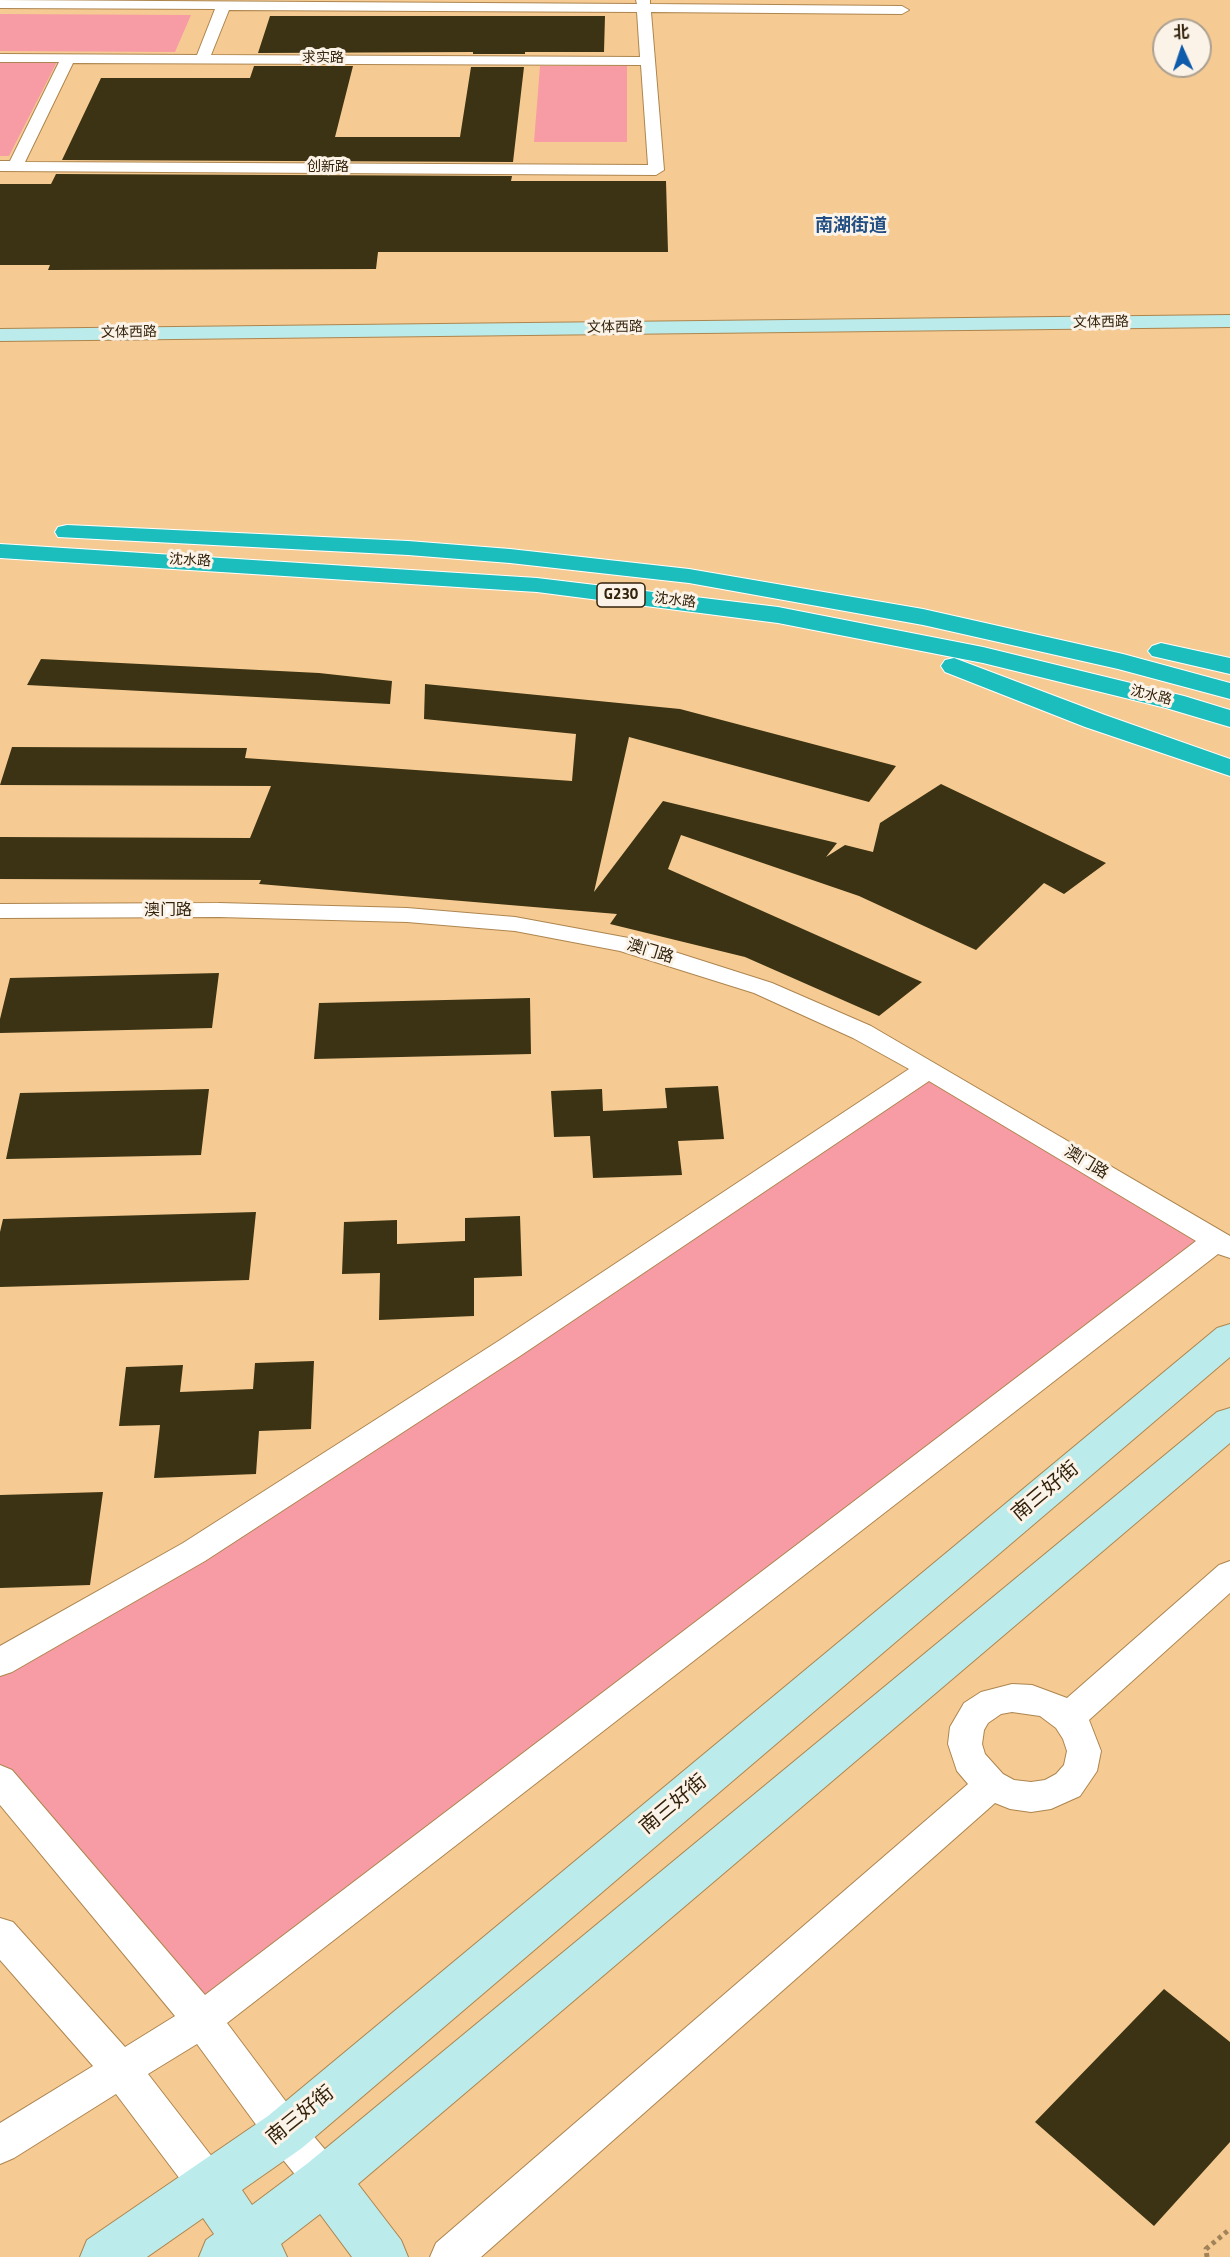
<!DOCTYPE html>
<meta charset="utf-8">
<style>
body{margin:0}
#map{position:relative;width:1230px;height:2257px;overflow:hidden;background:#f6cb93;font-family:"Titillium Web","Noto Sans SC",sans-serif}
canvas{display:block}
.north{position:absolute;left:1152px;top:18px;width:60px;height:60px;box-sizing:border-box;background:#fcf3e8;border:2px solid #aca090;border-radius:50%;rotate:357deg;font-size:16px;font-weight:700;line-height:24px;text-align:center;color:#33230c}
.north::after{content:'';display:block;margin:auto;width:21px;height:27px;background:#0d5baa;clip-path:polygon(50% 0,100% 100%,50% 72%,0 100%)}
</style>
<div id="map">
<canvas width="1230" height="2257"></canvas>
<div class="north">北</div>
</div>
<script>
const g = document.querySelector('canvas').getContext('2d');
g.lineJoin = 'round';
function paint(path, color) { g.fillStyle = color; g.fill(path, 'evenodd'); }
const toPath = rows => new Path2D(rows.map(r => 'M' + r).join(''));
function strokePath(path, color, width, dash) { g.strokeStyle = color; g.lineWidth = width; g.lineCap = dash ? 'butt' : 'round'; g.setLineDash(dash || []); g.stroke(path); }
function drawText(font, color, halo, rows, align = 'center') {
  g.font = font + ' "Titillium Web","Noto Sans SC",sans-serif'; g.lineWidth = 6; g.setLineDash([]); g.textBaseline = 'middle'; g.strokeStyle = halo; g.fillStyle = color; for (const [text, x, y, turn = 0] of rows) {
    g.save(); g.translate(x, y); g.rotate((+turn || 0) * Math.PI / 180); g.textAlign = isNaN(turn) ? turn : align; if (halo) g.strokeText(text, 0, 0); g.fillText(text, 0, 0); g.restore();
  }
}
paint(toPath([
 [0,14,191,15,175,52,0,51],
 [0,60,58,60,9,156,0,156],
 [540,66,627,66,627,142,534,142],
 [928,1069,1216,1241,202,2020,0,1780,0,1662]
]), '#f79ca4');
paint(toPath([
 [270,16,605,16,604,52,525,52,525,54,473,54,473,52,258,53],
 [254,66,353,66,335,137,460,137,471,67,524,67,513,162,62,160,101,78,250,78],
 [56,174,512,176,511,181,666,181,668,252,378,252,376,269,48,270,50,265,0,265,0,184,51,184],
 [41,659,319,673,392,681,390,704,27,685],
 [425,684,680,709,896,766,869,802,629,737,594,892,663,801,837,843,826,857,845,845,873,852,880,823,941,784,1106,863,1064,894,1044,883,976,950,859,896,681,835,668,869,922,982,879,1016,745,957,610,924,617,914,259,884,261,880,0,879,0,837,250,838,271,786,0,785,12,747,247,748,245,758,572,781,576,734,424,719],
 [219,973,212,1028,0,1033,0,1019,10,978],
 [530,998,531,1054,314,1059,319,1003],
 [718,1086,724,1139,678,1141,682,1175,593,1178,590,1136,554,1137,551,1091,602,1089,603,1111,667,1108,665,1088],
 [209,1089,201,1155,6,1159,20,1093],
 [256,1212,249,1280,0,1287,0,1232,3,1219],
 [520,1216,522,1276,474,1278,474,1316,379,1320,380,1273,342,1274,344,1222,397,1220,397,1244,465,1241,465,1218],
 [314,1361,311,1429,259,1431,256,1474,154,1478,160,1425,119,1426,126,1367,183,1365,180,1392,253,1389,255,1363],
 [103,1492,90,1585,0,1588,0,1495],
 [1164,1989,1230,2042,1230,2142,1154,2226,1035,2122]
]), '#3b3313');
const street = toPath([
 [0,0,637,4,636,0,650,0,650,4,902,6,909,10,902,14,651,12,664,170,656,175,0,171,0,161,10,161,59,62,0,62,0,54,197,55,215,9,0,8,0,0],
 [229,10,637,12,640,57,211,55,229,10],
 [73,63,641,65,648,165,25,162,73,63],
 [219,903,407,908,515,917,634,939,772,983,871,1026,1230,1236,1230,1258,1218,1254,227,2023,299,2119,339,2166,345,2180,339,2194,325,2199,311,2194,271,2145,197,2044,148,2074,223,2171,229,2185,223,2199,209,2204,195,2199,116,2094,14,2158,0,2164,0,2123,93,2066,0,1960,0,1918,13,1922,125,2047,175,2016,0,1805,0,1765,12,1770,205,1995,1196,1241,929,1081,520,1356,205,1561,12,1672,0,1676,0,1646,183,1543,500,1340,909,1069,853,1038,754,993,620,951,515,931,407,922,219,917,0,918,0,904,219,903],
 [1230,1561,1230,1593,1089,1720,1101,1751,1097,1771,1080,1796,1051,1809,1031,1812,1010,1809,995,1803,481,2257,430,2257,436,2243,968,1784,957,1771,948,1744,950,1727,964,1703,981,1692,1012,1684,1032,1685,1067,1698,1219,1565,1230,1561],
 [1012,1712,1040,1716,1056,1728,1063,1739,1067,1751,1064,1765,1056,1774,1045,1780,1031,1782,1014,1780,1003,1774,985,1754,982,1744,984,1730,988,1723,1001,1714,1012,1712]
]);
const secondary = toPath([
 [1230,315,1230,327,0,341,0,329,1230,315],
 [1230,1324,1230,1357,302,2148,242,2190,252,2205,308,2163,1217,1412,1230,1408,1230,1443,358,2184,401,2240,408,2257,352,2257,320,2214,281,2244,287,2257,199,2257,206,2240,214,2234,203,2218,147,2257,80,2257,87,2240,268,2116,1217,1328,1230,1324]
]);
const highway = toPath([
 [67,525,408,541,510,549,689,569,923,609,1123,654,1230,683,1230,699,1118,669,923,625,689,583,510,563,408,555,58,537,55,532,58,527,67,525],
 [0,544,537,578,778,607,983,647,1184,696,1230,710,1230,727,1166,708,983,663,778,623,537,592,0,558,0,544],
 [1161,643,1230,658,1230,674,1152,656,1148,651,1152,646,1161,643],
 [954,658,1105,715,1230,759,1230,776,1085,727,945,672,941,666,945,660,954,658]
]);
strokePath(street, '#ad854e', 2);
strokePath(secondary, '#ad854e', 2);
strokePath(highway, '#fff', 2);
strokePath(toPath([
 [1207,2257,1206,2249,1230,2229]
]), '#a28359', 5, [4, 4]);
paint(street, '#fff');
paint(secondary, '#bbeceb');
paint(highway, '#1cbebd');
drawText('14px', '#33230c', '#fcf3e8', [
 ["求实路",323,59],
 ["创新路",328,168],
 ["文体西路",1101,323,-1],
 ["文体西路",615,328,-1],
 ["文体西路",129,333,-1],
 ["沈水路",190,561,3],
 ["沈水路",675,601,7],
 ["沈水路",1151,696,14]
]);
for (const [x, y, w] of [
 [621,595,48]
]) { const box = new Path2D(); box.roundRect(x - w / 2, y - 12, w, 24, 4.5); g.fillStyle = '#fcf3e8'; g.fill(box); strokePath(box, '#33230c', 1.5); }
drawText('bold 15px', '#33230c', null, [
 ["G230",621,595]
]);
drawText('16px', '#33230c', '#fcf3e8', [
 ["澳门路",168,911],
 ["澳门路",650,952,17],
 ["澳门路",1086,1163,31]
]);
drawText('bold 18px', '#224f83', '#fcf3e8', [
 ["南湖街道",851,227]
]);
drawText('20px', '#33230c', '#fcf3e8', [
 ["南三好街",1046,1492,-40],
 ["南三好街",674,1805,-40],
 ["南三好街",301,2116,-39]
]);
</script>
